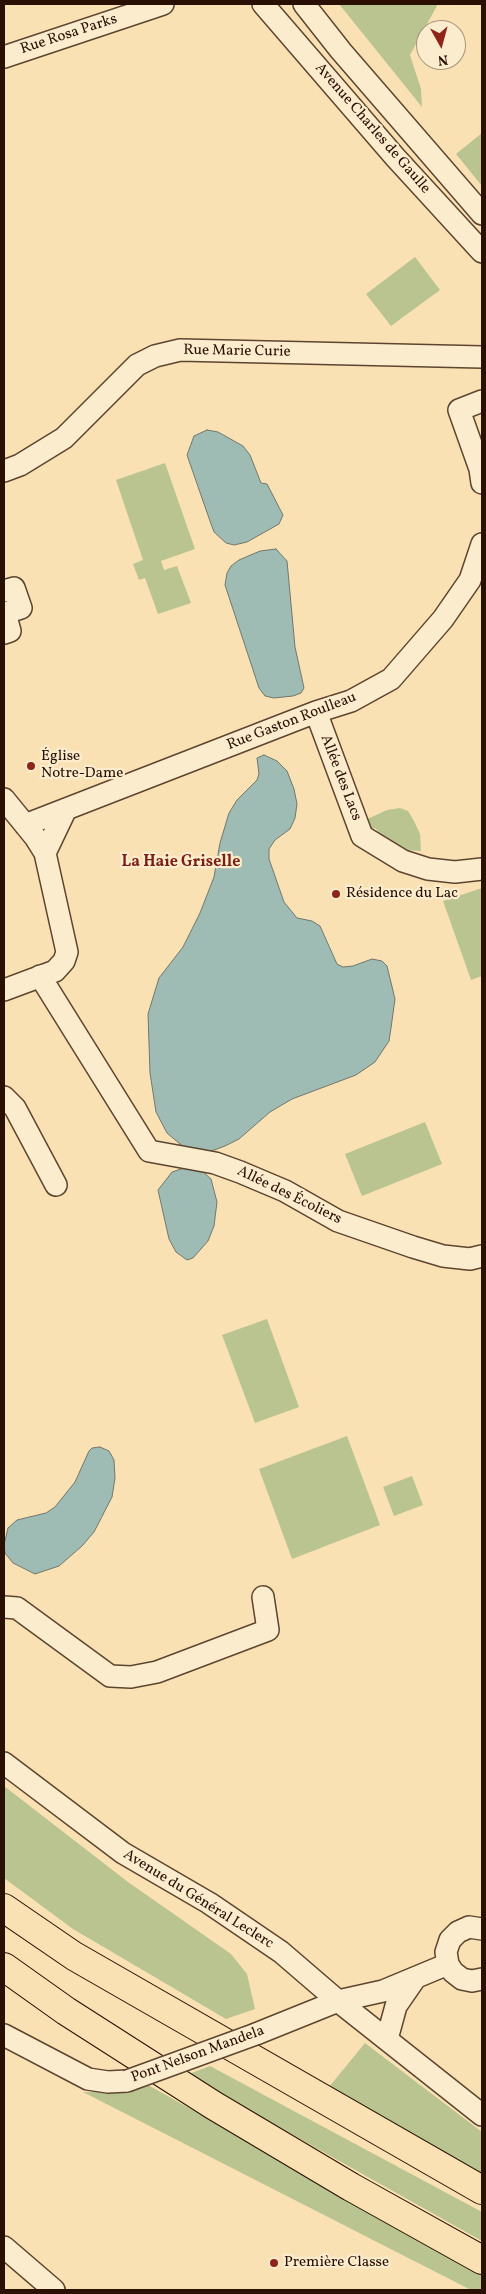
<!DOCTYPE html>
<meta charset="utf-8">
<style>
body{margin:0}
#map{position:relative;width:486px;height:2294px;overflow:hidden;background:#fae1b3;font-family:Vollkorn,serif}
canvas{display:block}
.frame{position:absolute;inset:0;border:5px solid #291003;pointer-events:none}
.north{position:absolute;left:416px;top:20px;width:50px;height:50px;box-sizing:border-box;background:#fcecce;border:1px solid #a8947d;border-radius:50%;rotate:173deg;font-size:14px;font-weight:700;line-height:20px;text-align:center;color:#291003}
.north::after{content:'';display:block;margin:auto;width:18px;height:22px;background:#8f2418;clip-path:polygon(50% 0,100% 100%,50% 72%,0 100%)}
</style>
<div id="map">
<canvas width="486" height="2294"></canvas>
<div class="frame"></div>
<div class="north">N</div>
</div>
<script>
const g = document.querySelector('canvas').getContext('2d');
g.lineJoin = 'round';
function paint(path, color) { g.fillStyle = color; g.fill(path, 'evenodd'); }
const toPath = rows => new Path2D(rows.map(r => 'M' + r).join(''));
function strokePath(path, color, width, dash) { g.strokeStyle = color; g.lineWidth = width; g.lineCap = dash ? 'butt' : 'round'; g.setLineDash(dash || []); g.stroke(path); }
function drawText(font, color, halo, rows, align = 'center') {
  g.font = font + ' Vollkorn,serif'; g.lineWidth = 4.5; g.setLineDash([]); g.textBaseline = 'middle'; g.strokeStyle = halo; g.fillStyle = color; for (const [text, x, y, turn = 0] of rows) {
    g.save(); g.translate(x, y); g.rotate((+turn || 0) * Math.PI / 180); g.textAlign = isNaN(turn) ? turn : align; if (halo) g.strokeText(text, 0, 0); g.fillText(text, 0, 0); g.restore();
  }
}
paint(toPath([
 [339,4,438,4,410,55,421,89,422,107],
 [482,133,482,186,456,154],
 [415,257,440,290,391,326,366,294],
 [165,463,195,549,161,561,164,570,177,566,191,603,158,614,145,578,139,580,133,564,143,560,116,480],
 [400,808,408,811,414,821,420,834,421,851,403,850,383,837,375,828,367,832,363,821,387,810],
 [482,888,482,976,471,980,443,901],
 [425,1122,442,1164,362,1196,345,1154],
 [267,1319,299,1407,255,1423,222,1335],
 [347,1436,380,1525,292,1559,259,1469],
 [412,1476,423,1505,394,1516,383,1487],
 [4,1786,128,1882,231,1954,247,1974,255,2009,226,2019,73,1929,4,1878],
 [365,2043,482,2132,482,2173,329,2087],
 [210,2066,482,2212,482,2241,186,2075],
 [148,2085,482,2272,482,2290,471,2290,83,2092,130,2092]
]), '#b9c490');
const water = toPath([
 [207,430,218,432,243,446,250,455,261,483,267,484,283,515,279,524,247,542,234,545,226,543,214,532,210,521,187,455,194,436,207,430],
 [276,549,287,561,295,647,304,688,301,693,293,696,274,698,265,696,259,688,225,585,227,573,231,566,239,560,260,551,276,549],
 [264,755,277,761,287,771,294,789,297,804,295,818,290,829,275,840,269,849,269,859,284,902,297,918,312,921,320,926,337,964,343,967,353,966,372,959,382,961,387,966,395,999,391,1028,389,1041,375,1062,356,1075,292,1099,270,1112,239,1139,225,1146,209,1152,186,1149,167,1133,156,1112,150,1073,148,1014,159,978,183,947,200,913,214,877,220,843,229,813,237,800,257,780,259,774,257,758,264,755],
 [190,1166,202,1171,211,1179,217,1202,214,1226,208,1241,193,1258,187,1260,176,1252,169,1239,158,1190,172,1172,190,1166],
 [100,1447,109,1451,114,1460,115,1478,112,1497,94,1532,82,1546,59,1566,35,1574,13,1563,5,1553,4,1545,8,1528,17,1520,46,1513,55,1507,75,1482,89,1451,92,1448,100,1447]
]);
paint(water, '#9fbcb4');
strokePath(water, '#70776d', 1);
const minor = toPath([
 [263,4,395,157,482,252],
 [304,4,341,51,482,214],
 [4,57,163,4],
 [482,401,459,410,480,469,482,483],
 [4,471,20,465,64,438,137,365,155,356,180,350,482,357],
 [4,591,14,588,21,608,5,613,10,631,4,633],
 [316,712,362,836,403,861,428,869,455,872,482,869],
 [4,799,35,837,45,853,67,952,64,961,55,971,4,990],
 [25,825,316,712,351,701,391,679,443,619,470,580,482,544],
 [45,853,66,809],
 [40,976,149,1151,215,1163,240,1172,285,1191,338,1221,413,1247,443,1256,470,1259,482,1256],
 [4,1097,15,1108,56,1185],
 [4,1607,17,1608,110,1676,131,1677,157,1672,268,1630,263,1597],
 [4,1763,123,1853,209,1903,281,1952,338,2001,482,2115],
 [482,1929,469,1927,458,1932,450,1940,446,1952,448,1964,453,1972,462,1979,472,1981,482,1979],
 [256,2034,338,2001,383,1991,448,1964],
 [4,2035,88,2079,108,2082,127,2081],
 [387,2039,396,2006,414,1980],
 [4,2247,54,2290]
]);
const highway = toPath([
 [4,1908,74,1956,482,2190],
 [4,1967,66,2011,213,2105,351,2187,482,2260]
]);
strokePath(minor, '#5d442f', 24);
strokePath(highway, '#291003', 30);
strokePath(minor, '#fcecce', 21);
strokePath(highway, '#fae1b3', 28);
const minorBridge = toPath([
 [127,2081,256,2034]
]);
strokePath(minorBridge, '#5d442f', 24, []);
strokePath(minorBridge, '#fcecce', 21);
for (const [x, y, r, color] of [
 [31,766,5,"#8f2418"],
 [336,894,5,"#8f2418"],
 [274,2263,5,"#8f2418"]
]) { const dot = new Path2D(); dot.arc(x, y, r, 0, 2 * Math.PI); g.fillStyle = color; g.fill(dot); strokePath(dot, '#fcecce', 2); }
drawText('15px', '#291003', '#fcecce', [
 ["Rue Rosa Parks",69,35,-18],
 ["Avenue Charles de Gaulle",372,129,49],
 ["Rue Marie Curie",237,352,1],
 ["Rue Gaston Roulleau",292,722,-21],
 ["Allée des Lacs",340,778,69],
 ["Allée des Écoliers",289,1196,26],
 ["Avenue du Général Leclerc",198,1900,32],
 ["Pont Nelson Mandela",198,2055,-20]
]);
drawText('15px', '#291003', '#fcecce', [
 ["Église",41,757],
 ["Notre-Dame",41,774],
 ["Résidence du Lac",346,894],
 ["Première Classe",284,2263]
], 'left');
drawText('bold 16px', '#7a1f14', '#fcecce', [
 ["La Haie Griselle",181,863]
]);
</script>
